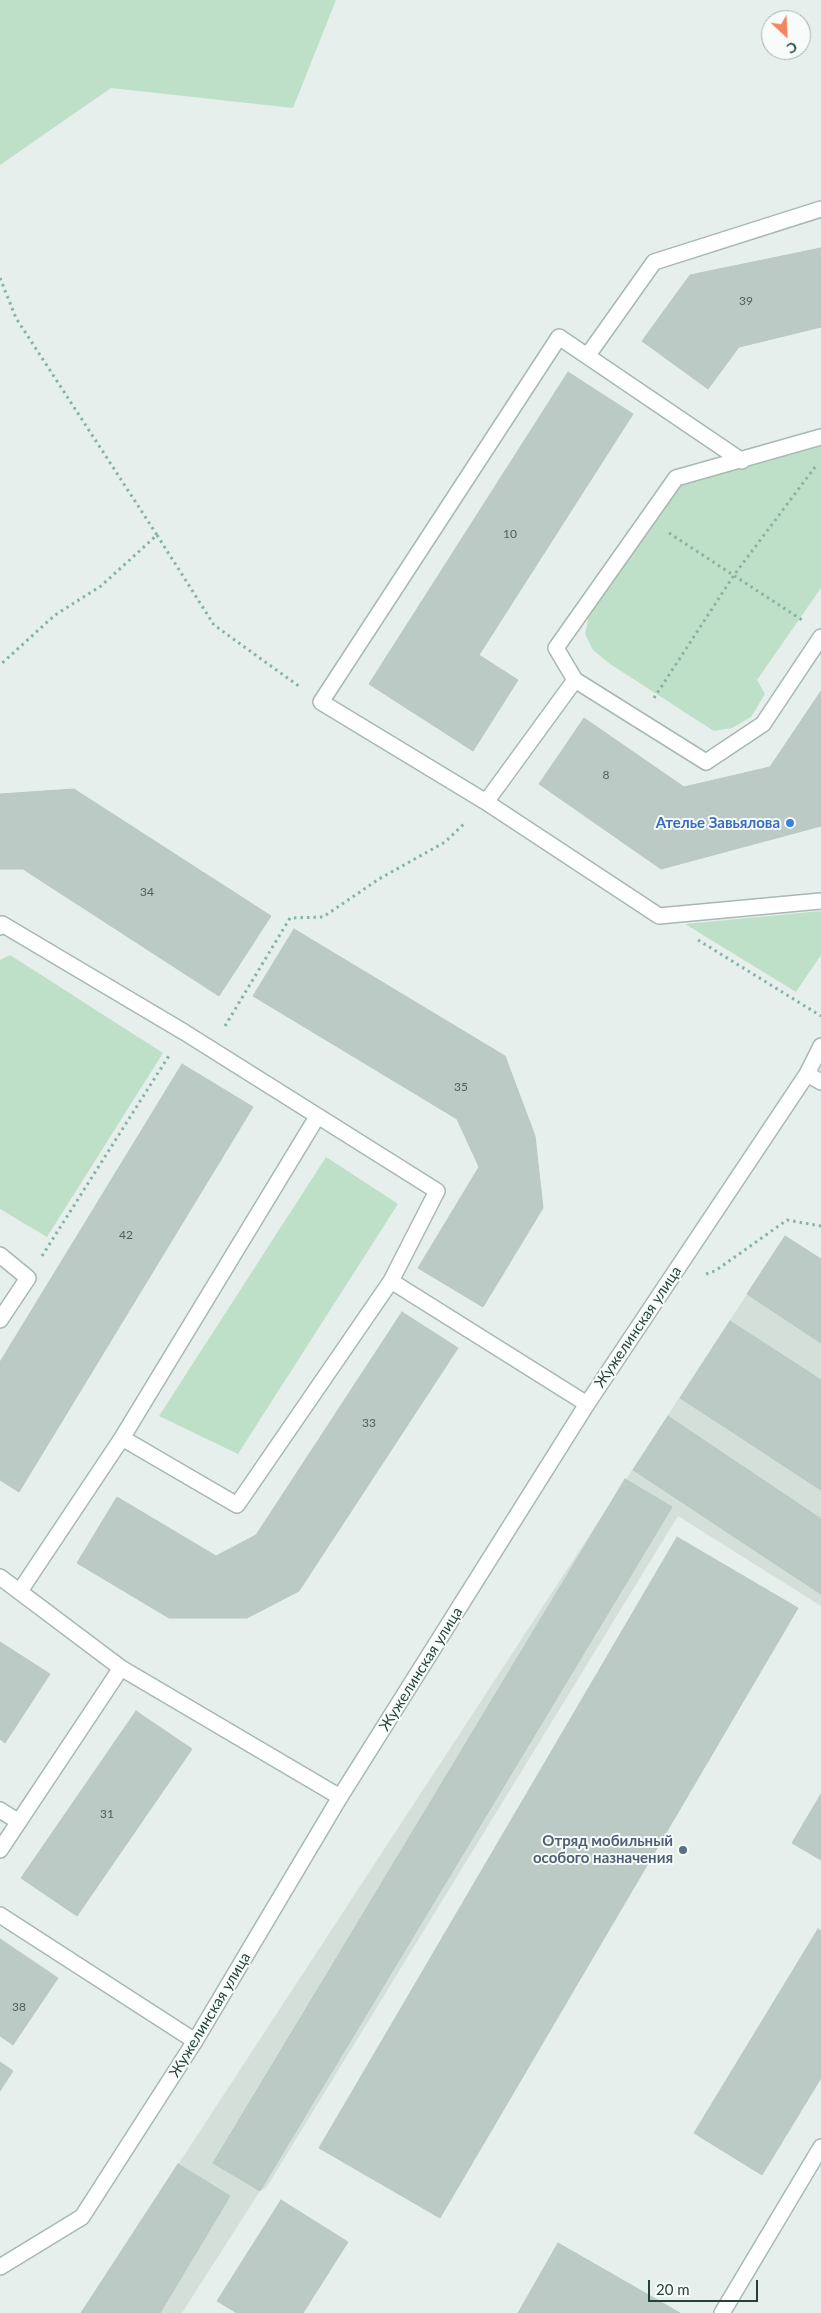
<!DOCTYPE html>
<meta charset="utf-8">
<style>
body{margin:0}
#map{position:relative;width:821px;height:2313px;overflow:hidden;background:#e6efeb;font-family:Lato,sans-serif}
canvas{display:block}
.north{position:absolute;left:761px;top:10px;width:50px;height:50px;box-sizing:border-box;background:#f7fbf9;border:1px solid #a3b1ad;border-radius:50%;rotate:155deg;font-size:14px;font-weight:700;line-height:20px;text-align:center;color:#24423a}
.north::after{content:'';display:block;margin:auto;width:18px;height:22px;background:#f4845f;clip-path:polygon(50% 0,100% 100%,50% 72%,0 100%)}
.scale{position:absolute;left:648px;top:2280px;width:110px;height:22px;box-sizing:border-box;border:2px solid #24423a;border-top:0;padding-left:6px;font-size:15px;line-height:18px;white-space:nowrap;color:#24423a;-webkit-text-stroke:4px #f7fbf9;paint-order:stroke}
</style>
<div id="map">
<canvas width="821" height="2313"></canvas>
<div class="north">С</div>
<div class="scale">20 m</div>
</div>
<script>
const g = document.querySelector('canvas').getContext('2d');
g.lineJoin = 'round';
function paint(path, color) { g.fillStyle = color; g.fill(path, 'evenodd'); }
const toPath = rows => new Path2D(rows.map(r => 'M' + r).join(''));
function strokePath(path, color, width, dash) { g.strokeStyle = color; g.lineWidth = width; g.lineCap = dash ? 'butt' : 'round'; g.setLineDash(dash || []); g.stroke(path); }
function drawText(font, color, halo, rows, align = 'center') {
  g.font = font + ' Lato,sans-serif'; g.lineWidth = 4; g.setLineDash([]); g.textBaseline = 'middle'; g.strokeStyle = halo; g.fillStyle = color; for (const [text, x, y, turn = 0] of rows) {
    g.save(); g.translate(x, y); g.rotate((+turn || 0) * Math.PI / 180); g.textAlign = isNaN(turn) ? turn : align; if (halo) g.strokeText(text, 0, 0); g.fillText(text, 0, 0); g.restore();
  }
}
paint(toPath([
 [785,1236,821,1259,821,1606,678,1516,266,2188,260,2191,182,2313,81,2313]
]), '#d4dfda');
paint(toPath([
 [0,0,336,0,293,108,111,88,0,165],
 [821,443,821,588,757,680,765,694,751,717,732,728,714,731,610,664,593,650,585,634,589,616,678,484],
 [821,911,821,955,796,992,685,924],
 [10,955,163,1053,47,1237,0,1209,0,960],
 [326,1157,398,1204,238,1454,159,1416]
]), '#bfe0c8');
const building = toPath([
 [821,248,821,327,739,347,708,389,642,341,690,275,821,248],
 [568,372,633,414,479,655,518,680,473,751,369,684,568,372],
 [821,691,821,826,661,869,539,784,584,718,684,787,770,767,821,691],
 [74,789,271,916,219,996,23,869,0,869,0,794,74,789],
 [294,929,505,1056,535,1136,543,1208,483,1307,418,1268,479,1167,457,1119,253,996,294,929],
 [182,1064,253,1107,19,1492,0,1480,0,1362,182,1064],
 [785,1236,821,1259,821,1343,747,1294,785,1236],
 [402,1312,458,1348,299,1591,247,1618,169,1618,77,1563,117,1497,216,1556,256,1535,402,1312],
 [730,1321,821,1380,821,1490,680,1398,730,1321],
 [668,1416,821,1519,821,1594,633,1470,668,1416],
 [625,1479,672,1507,260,2191,213,2163,625,1479],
 [677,1537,798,1608,440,2218,319,2148,677,1537],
 [0,1642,50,1674,5,1743,0,1739,0,1642],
 [136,1711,192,1749,77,1916,21,1878,136,1711],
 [821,1794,821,1860,792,1843,821,1794],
 [818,1929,821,1931,821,2078,762,2175,694,2133,818,1929],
 [0,1939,58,1978,13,2045,0,2036,0,1939],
 [0,2062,13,2071,0,2091,0,2062],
 [178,2164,230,2196,160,2313,81,2313,178,2164],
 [281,2200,348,2242,303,2313,237,2313,217,2301,281,2200],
 [558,2243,680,2313,518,2313,558,2243]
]);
paint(building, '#bbcac4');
strokePath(building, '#b8c9c2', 1);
const service = toPath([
 [588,355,654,262,821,209],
 [821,437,676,478,556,648,575,680,706,762,763,724,821,637],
 [742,461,559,337,321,702,486,802,659,916,821,901],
 [486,802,575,680],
 [0,927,2,924,184,1032,437,1191,391,1281],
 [0,1255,28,1278,0,1320],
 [122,1438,317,1117],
 [20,1591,122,1438,237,1505,391,1281,587,1404],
 [0,1810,19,1822],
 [0,1850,121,1668],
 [0,1915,195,2041],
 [722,2313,821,2147]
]);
const minor = toPath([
 [0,1577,121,1668,340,1797]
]);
const tertiary = toPath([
 [807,1074,821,1082],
 [0,2267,82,2217,195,2041,340,1797,587,1404,807,1074,821,1046]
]);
strokePath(service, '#a8b8b2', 18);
strokePath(minor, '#a8b8b2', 18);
strokePath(tertiary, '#a8b8b2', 18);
strokePath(toPath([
 [0,278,16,318,157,535,101,586,55,615,0,665],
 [669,533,802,620],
 [157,535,214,625,300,687],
 [654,698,734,575,815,467],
 [698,940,821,1016],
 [225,1026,290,918,323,917,379,879,445,842,466,822],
 [42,1256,170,1054],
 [706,1274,715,1271,787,1220,821,1226]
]), '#86b3a5', 3, [2.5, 4]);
strokePath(service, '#fff', 15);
strokePath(minor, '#fff', 15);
strokePath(tertiary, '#fff', 15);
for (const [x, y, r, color] of [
 [790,823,5,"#3f7fe0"],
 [683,1850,5,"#5c6f8a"]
]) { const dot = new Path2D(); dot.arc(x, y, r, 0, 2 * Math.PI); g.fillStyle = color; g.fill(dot); strokePath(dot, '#f7fbf9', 2); }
drawText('12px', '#4a645c', null, [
 ["39",746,301],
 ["10",510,534],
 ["8",606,775],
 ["34",147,892],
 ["35",461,1087],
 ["42",126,1235],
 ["33",369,1423],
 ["31",107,1814],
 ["38",19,2007]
]);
drawText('bold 15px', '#366cbe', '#f7fbf9', [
 ["Ателье Завьялова",780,823]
], 'right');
drawText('15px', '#24423a', '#f7fbf9', [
 ["Жужелинская улица",638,1327,-56],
 ["Жужелинская улица",421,1669,-58],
 ["Жужелинская улица",210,2015,-59]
]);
drawText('bold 15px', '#4e5e75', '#f7fbf9', [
 ["Отряд мобильный",673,1841],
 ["особого назначения",673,1858]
], 'right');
</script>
